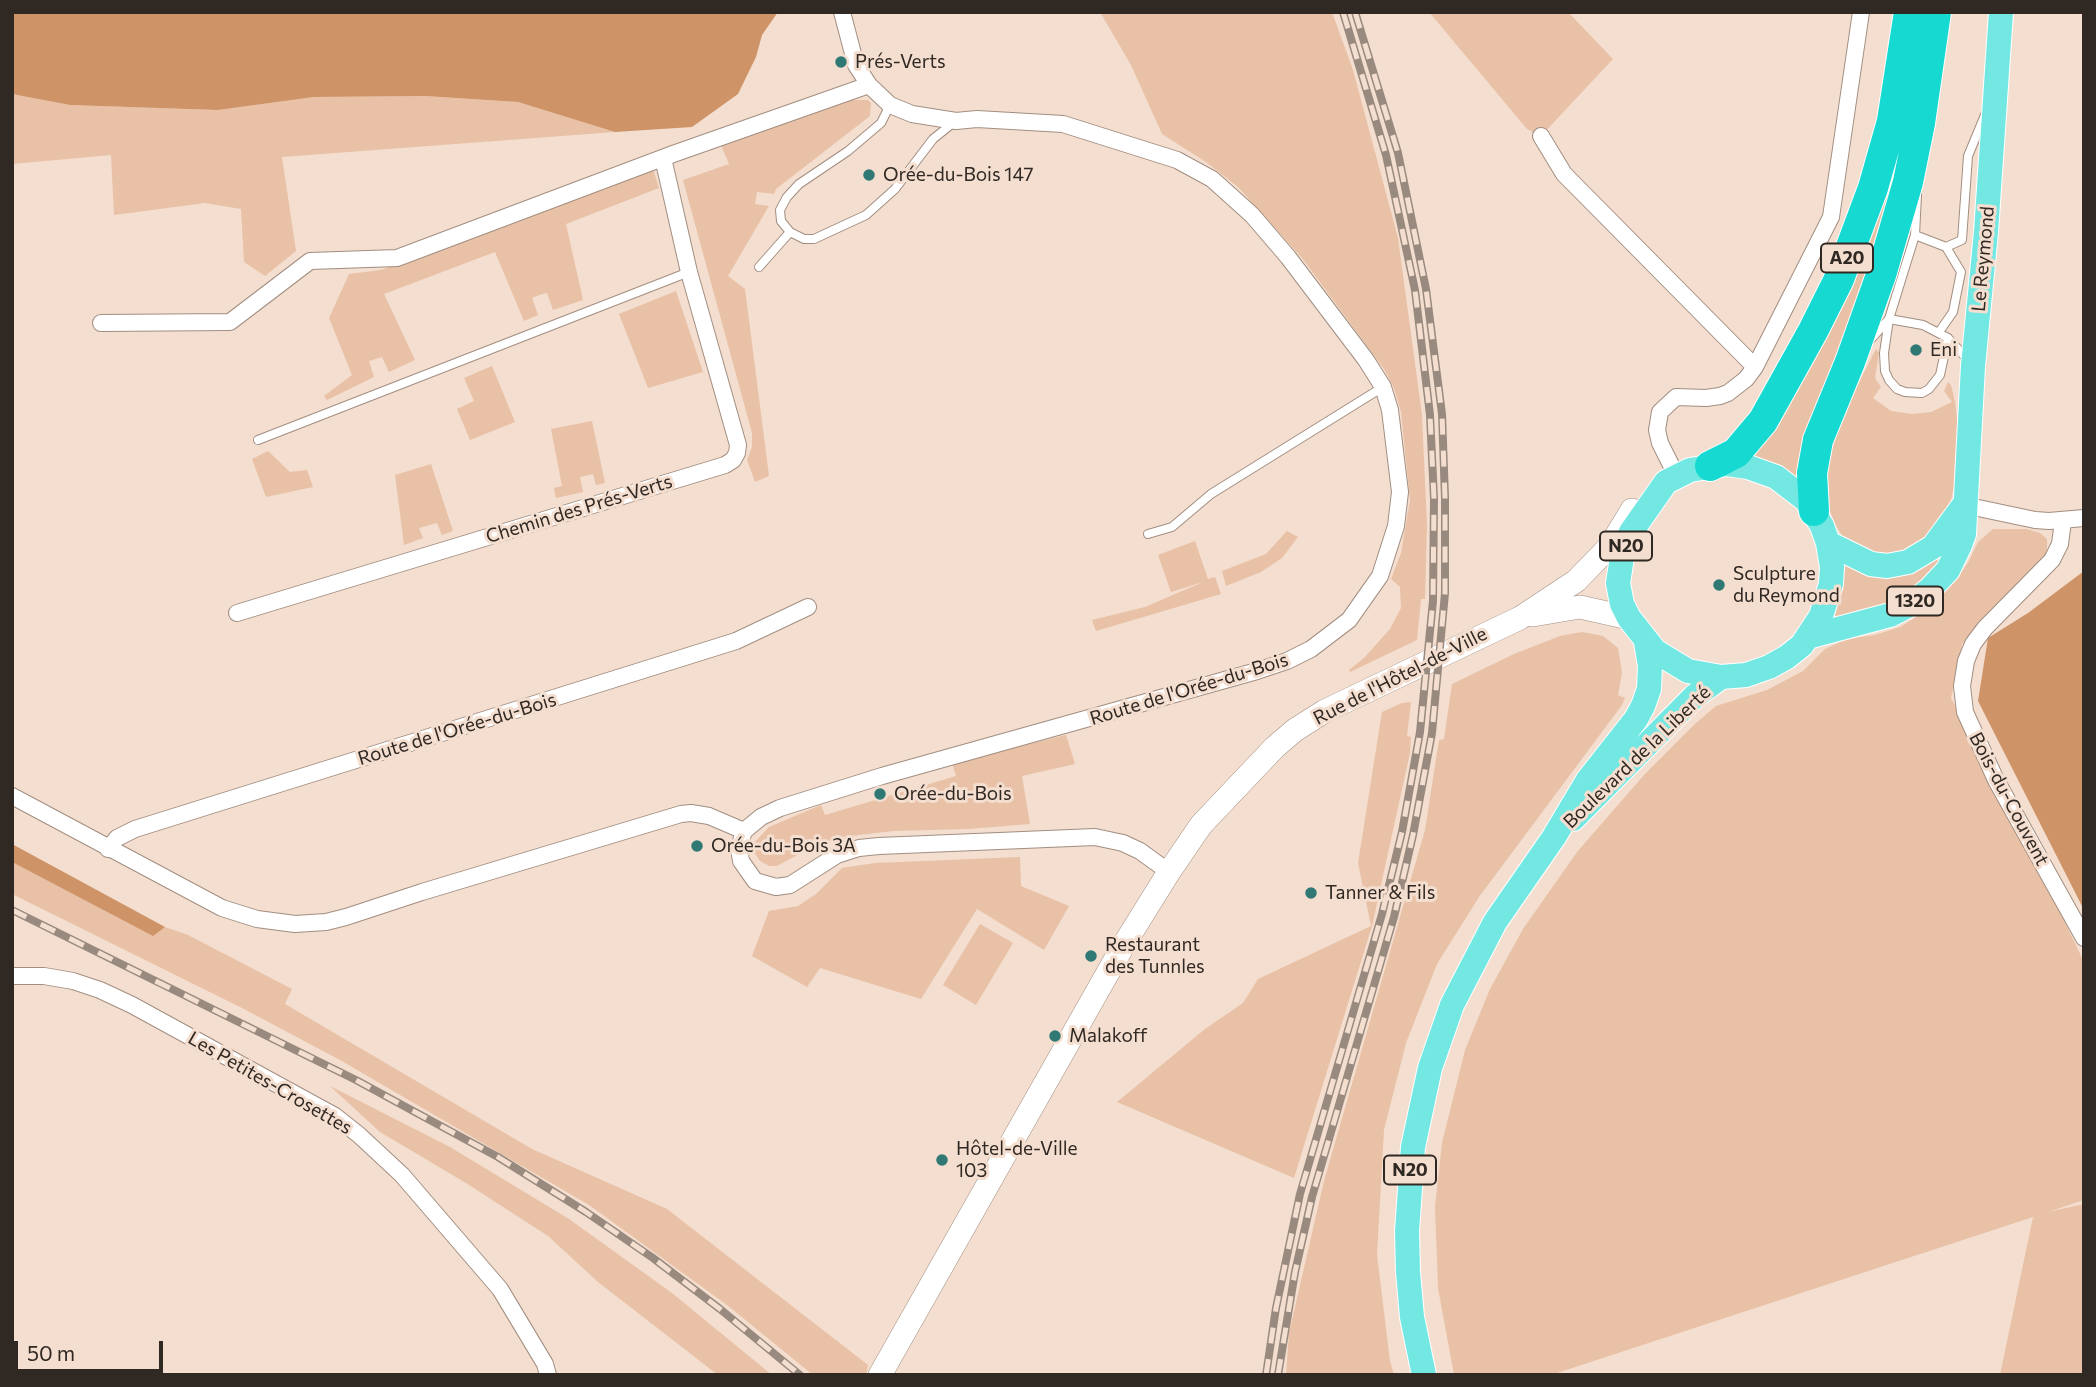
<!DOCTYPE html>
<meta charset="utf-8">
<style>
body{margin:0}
#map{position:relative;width:2096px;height:1387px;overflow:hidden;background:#f4decf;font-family:Commissioner,sans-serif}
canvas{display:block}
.frame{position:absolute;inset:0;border:14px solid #302823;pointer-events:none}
.scale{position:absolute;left:14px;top:1341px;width:149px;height:32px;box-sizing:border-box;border:4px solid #302823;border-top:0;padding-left:9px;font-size:21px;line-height:24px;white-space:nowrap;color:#302823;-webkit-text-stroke:5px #f4decf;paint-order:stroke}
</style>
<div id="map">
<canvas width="2096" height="1387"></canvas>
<div class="frame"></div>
<div class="scale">50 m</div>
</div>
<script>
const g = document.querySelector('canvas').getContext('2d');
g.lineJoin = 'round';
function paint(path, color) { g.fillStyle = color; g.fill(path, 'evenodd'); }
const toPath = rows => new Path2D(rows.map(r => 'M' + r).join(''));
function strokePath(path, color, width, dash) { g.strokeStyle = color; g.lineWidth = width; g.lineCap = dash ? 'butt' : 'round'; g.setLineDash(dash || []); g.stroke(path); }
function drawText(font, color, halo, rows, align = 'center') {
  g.font = font + ' Commissioner,sans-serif'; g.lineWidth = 6; g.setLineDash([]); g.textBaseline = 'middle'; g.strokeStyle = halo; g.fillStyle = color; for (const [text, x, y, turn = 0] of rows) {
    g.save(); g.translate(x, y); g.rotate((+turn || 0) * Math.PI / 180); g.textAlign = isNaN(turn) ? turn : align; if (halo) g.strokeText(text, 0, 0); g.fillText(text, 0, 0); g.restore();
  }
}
paint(toPath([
 [1100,12,1332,12,1353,70,1398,238,1422,415,1427,526,1425,599,1421,599,1417,640,1350,672,1349,670,1364,658,1390,629,1401,608,1400,587,1391,579,1401,553,1410,500,1401,412,1394,388,1384,369,1302,258,1238,187,1206,162,1162,134,1131,65],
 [1429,12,1568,12,1613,59,1541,136,1527,129],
 [12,94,70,105,218,110,314,97,425,96,518,102,615,132,282,157,296,251,265,276,244,262,241,209,205,203,114,215,111,155,12,164],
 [852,100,868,100,871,103,870,116,776,189,774,194,757,192,755,204,769,206,728,276,745,289,769,476,755,482,747,460,752,447,752,433,683,180,729,164,720,143,833,105],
 [1908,118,1880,237,1812,427,1795,480,1752,460,1770,433],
 [653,169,659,188,566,224,583,300,553,310,547,293,539,295,532,298,538,315,524,321,495,252,384,294,415,360,389,372,382,357,369,361,374,377,327,400,324,396,352,375,329,318,349,274,381,270],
 [676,291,703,372,648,388,619,314],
 [1876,349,1879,353,1875,378,1881,387,1873,398,1891,411,1912,414,1931,412,1952,402,1944,391,1948,382,1951,385,1955,402,1959,435,1956,478,1949,509,1925,544,1890,558,1854,547,1843,537,1835,524,1827,503,1824,479,1835,429],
 [492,366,515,422,470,440,457,409,474,401,464,378],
 [592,421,605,483,596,485,593,474,580,477,583,492,556,498,554,488,562,486,551,429],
 [268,451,290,472,307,470,313,487,266,497,252,459],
 [431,464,453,531,442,535,437,523,419,528,423,538,404,545,395,475],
 [1993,529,2027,529,2040,533,2047,539,2047,556,1962,644,1951,698,2027,844,2084,962,2084,1200,2048,1212,2084,1204,2084,1375,2000,1375,2033,1217,1551,1375,1454,1375,1438,1288,1435,1207,1442,1143,1465,1050,1490,989,1523,929,1577,852,1644,775,1696,723,1716,706,1767,690,1803,671,1825,649,1847,639,1875,635,1900,627,1923,613,1955,581,1969,561,1978,542],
 [1287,531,1298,537,1282,558,1261,572,1226,586,1222,571,1266,554],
 [1955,536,1948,559,1904,602,1832,619,1841,561,1855,570],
 [1195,541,1208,579,1215,577,1221,594,1096,631,1092,620,1145,607,1203,582,1171,592,1158,555],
 [1582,632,1603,636,1618,648,1622,673,1618,695,1625,698,1622,705,1479,897,1437,964,1406,1043,1384,1130,1377,1255,1390,1361,1394,1375,1286,1375,1289,1333,1324,1181,1425,830,1439,740,1444,739,1452,684,1514,654,1560,636],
 [1411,702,1407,736,1411,737,1410,753,1372,926,1294,1178,1117,1102,1205,1029,1243,1003,1258,979,1371,926,1358,863,1382,712,1402,703],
 [1066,735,1075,764,1022,776,1030,824,969,829,893,831,843,837,814,846,777,866,769,866,760,861,754,852,753,844,769,827,821,805,825,815,956,776,952,763],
 [1020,857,1021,886,1069,906,1044,950,977,909,921,999,820,968,807,987,752,956,769,911,798,906,816,894,842,868,875,863],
 [12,862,152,935,165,927,188,935,292,989,285,1004,532,1149,667,1209,868,1365,866,1375,813,1375,727,1305,589,1205,340,1060,244,1009,12,894],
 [980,924,1013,943,976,1005,943,985],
 [330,1086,450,1147,569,1219,672,1293,772,1375,718,1375,598,1282,548,1236,466,1183,380,1132]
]), '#e8c1a6');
paint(toPath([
 [12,12,694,14,778,12,762,35,756,57,738,94,692,127,615,132,518,102,425,96,314,97,218,110,70,105,12,94],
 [2084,571,2084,910,1978,701,1988,638,2028,613],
 [12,844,165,927,153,936,12,862]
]), '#ce9367');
const lane = toPath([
 [890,105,881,123,848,151,799,184,787,197,780,210,781,221,790,232,804,239,814,239,866,215,895,189,933,139,953,123],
 [1915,235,1946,247,1961,272,1953,312,1939,332],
 [1946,247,1962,240,1968,156,1985,115],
 [759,267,790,232],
 [1889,319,1923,325,1948,338,1940,375,1929,389,1922,393,1905,392,1897,389,1889,380,1885,371,1884,353,1889,319],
 [1948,338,1967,359],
 [1871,339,1889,319,1915,235,1917,195],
 [258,440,689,272],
 [1148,534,1172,527,1211,494,1383,387]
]);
const street = toPath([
 [842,12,856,65,869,85,890,105,912,114,956,121,977,119,1063,124,1177,160,1212,179,1252,215,1288,257,1366,360,1383,387,1390,410,1400,492,1396,526,1380,576,1349,620,1311,649,1287,661,1257,671,882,776,780,808,761,817,744,831,739,848,741,861,755,881,776,887,790,885,837,855,859,848,879,846,1095,837,1123,843,1140,851,1169,872],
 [1541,136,1564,174,1755,367],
 [101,323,230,322,310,261,397,258,673,154,869,85],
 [1676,475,1660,443,1657,430,1660,412,1676,397,1706,398,1720,396,1728,393,1746,379,1755,367,1831,217,1861,12],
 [1964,505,2035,520,2049,521,2084,518],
 [2063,521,2060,544,2052,560,1985,628,1973,644,1966,661,1962,686,1965,712,1996,780,2084,938],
 [237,613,725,465,733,460,737,453,738,445,689,272,663,158],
 [12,796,222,908,257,919,295,924,326,922,346,917,422,892,681,814,691,813,709,816,744,831],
 [108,849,117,838,135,829,736,641,808,607],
 [12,976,44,976,73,981,100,990,132,1005,335,1116,359,1135,402,1175,500,1289,545,1364,548,1375]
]);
const secondary = toPath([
 [1533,615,1580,607,1629,618],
 [880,1375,1123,946,1169,872,1201,825,1275,747,1295,730,1325,711,1520,618,1576,581,1610,546,1632,510]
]);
const primary = toPath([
 [1727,464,1748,467,1776,477,1806,500,1822,526,1828,543,1832,567,1831,584,1821,616,1802,645,1787,657,1769,667,1746,675,1721,677,1688,671,1655,651,1629,618,1622,604,1618,583,1623,551,1631,532,1666,482,1690,470,1727,464],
 [1828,543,1871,564,1887,566,1908,562,1933,547,1964,505],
 [1808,637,1890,615,1913,603,1930,589,1948,570,1960,545,1964,534,1973,366,1986,232,2001,12],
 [1573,819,1695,696,1721,677],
 [1424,1375,1412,1317,1408,1272,1407,1231,1413,1147,1430,1068,1452,1005,1495,922,1554,837,1588,780,1636,719,1643,706,1649,689,1650,666,1646,642]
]);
const highway = toPath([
 [1710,466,1736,453,1763,421,1813,331,1839,279,1873,188,1892,121,1909,12],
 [1814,511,1812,473,1818,440,1850,362,1881,275,1908,182,1920,123,1936,12]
]);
strokePath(lane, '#a28e81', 10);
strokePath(street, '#a28e81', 18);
strokePath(secondary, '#a28e81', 24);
strokePath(primary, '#fff', 26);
strokePath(highway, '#fff', 32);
strokePath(lane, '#fff', 8);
strokePath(street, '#fff', 16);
strokePath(secondary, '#fff', 23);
strokePath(primary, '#73e8e3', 24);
strokePath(highway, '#16d9d1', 30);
const rail = toPath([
 [12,910,356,1080,498,1157,586,1212,653,1258,720,1309,800,1375],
 [1266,1375,1276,1308,1300,1194,1382,914,1402,832,1420,732,1433,601,1434,499,1430,415,1415,290,1386,155,1343,12],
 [1278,1375,1295,1272,1312,1197,1394,917,1413,835,1432,733,1445,593,1445,498,1442,414,1426,289,1398,153,1355,12]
]);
strokePath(rail, '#998a7f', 8);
strokePath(rail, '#f4decf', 5, [16]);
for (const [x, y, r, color] of [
 [841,62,7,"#2f7874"],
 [869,175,7,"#2f7874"],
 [1916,350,7,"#2f7874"],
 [1719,585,7,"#2f7874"],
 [880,794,7,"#2f7874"],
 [697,846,7,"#2f7874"],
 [1311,893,7,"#2f7874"],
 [1091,956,7,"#2f7874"],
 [1055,1036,7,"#2f7874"],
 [942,1160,7,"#2f7874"]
]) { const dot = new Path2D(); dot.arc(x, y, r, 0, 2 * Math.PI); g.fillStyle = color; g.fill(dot); strokePath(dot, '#f4decf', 2.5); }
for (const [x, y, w] of [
 [1847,258,52],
 [1626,546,52],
 [1915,601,56],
 [1410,1170,52]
]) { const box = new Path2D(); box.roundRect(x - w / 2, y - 14.5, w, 29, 5); g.fillStyle = '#f4decf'; g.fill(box); strokePath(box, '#302823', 2); }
drawText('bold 18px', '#302823', null, [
 ["A20",1847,258],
 ["N20",1626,546],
 ["1320",1915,601],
 ["N20",1410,1170]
]);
drawText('19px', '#302823', '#f4decf', [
 ["Prés-Verts",855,62],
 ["Orée-du-Bois 147",883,175],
 ["Eni",1930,350],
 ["Sculpture",1733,574],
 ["du Reymond",1733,596],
 ["Orée-du-Bois",894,794],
 ["Orée-du-Bois 3A",711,846],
 ["Tanner & Fils",1325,893],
 ["Restaurant",1105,945],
 ["des Tunnles",1105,967],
 ["Malakoff",1069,1036],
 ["Hôtel-de-Ville",956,1149],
 ["103",956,1171]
], 'left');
drawText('19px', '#302823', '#f4decf', [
 ["Le Reymond",1983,259,-85],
 ["Chemin des Prés-Verts",579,509,-17],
 ["Rue de l'Hôtel-de-Ville",1400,676,-27],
 ["Route de l'Orée-du-Bois",1189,689,-17],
 ["Route de l'Orée-du-Bois",457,729,-17],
 ["Boulevard de la Liberté",1637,757,-44],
 ["Bois-du-Couvent",2009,799,62],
 ["Les Petites-Crosettes",270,1083,30]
]);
</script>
